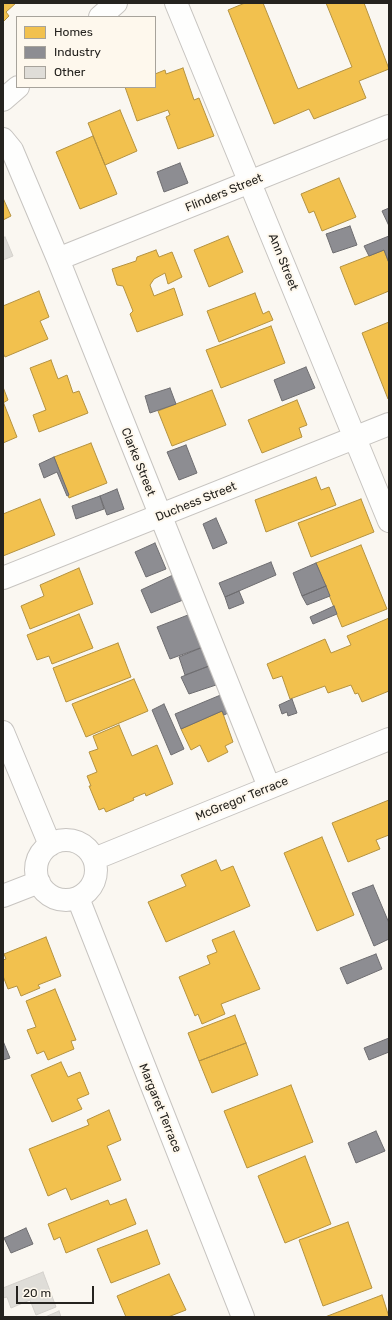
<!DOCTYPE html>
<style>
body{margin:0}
#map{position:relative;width:392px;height:1320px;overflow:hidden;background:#faf7f1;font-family:Rubik,sans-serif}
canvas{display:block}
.frame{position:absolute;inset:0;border:4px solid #25231f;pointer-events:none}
.legend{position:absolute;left:16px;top:16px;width:140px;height:72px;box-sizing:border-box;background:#fef8ed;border:1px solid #a7a39b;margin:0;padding:5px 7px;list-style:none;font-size:12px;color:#25231f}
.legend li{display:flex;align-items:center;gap:8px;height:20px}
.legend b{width:20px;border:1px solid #a7a39b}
.scale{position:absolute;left:16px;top:1286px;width:78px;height:18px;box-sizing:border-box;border:2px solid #25231f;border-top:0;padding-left:5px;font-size:12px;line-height:14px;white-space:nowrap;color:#25231f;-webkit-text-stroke:3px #fef8ed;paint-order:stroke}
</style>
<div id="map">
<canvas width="392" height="1320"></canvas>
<div class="frame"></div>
<ul class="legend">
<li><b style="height:11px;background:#f2c14e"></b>Homes</li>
<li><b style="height:11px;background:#8d8d92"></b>Industry</li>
<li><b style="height:11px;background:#dfddd8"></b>Other</li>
</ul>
<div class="scale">20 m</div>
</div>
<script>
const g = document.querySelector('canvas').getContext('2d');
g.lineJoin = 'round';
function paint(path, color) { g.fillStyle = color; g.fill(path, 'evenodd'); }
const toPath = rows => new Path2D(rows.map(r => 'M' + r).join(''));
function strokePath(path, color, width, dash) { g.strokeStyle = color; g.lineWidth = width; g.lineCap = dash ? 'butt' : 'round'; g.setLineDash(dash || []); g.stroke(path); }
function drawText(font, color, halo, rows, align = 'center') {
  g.font = font + ' Rubik,sans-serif'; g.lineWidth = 4; g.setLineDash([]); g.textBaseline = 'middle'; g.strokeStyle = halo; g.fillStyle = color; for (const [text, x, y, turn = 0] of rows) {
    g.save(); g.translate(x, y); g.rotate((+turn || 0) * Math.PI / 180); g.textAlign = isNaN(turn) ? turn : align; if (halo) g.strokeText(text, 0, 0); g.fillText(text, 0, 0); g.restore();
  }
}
const homes = toPath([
 [3,3,16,3,6,12,9,16,3,22,3,3],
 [245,3,263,3,298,89,352,67,326,3,364,3,389,69,359,81,366,98,314,119,309,109,274,124,228,10,245,3],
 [183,68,194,100,199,98,214,136,178,149,166,117,170,115,168,110,137,121,125,87,155,87,155,74,165,70,166,74,183,68],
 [120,110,137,151,105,165,88,123,120,110],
 [93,136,117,194,80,209,56,152,93,136],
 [339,178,356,217,322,231,314,211,309,213,301,194,339,178],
 [3,198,11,216,3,220,3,198],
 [228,236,243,272,209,287,194,250,228,236],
 [156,250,159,257,172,252,182,277,168,284,165,273,154,279,150,285,154,296,174,288,183,315,137,332,130,314,133,311,123,286,117,285,112,269,136,261,137,257,156,250],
 [384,250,389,263,389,291,355,305,340,267,384,250],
 [39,291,49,317,40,321,48,339,5,357,3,353,3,306,39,291],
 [255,293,263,314,269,311,273,320,219,342,207,311,255,293],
 [389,322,389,399,388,399,362,333,389,322],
 [271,326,285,363,221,388,206,350,271,326],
 [51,360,58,379,67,375,73,393,79,391,88,413,39,432,33,415,46,410,30,368,51,360],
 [3,387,8,400,3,403,3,387],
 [212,390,226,425,172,446,158,411,212,390],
 [297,400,307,425,299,428,302,437,262,453,248,420,297,400],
 [4,404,17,437,3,443,3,405,4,404],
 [91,443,107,483,69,498,54,457,91,443],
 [316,477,321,490,329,487,336,505,266,532,255,500,316,477],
 [40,499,55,535,3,556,3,514,40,499],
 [361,499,374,532,311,557,298,523,361,499],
 [361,545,387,609,342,627,316,563,361,545],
 [79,568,93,604,30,629,21,606,44,596,40,585,79,568],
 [79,614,93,648,52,664,49,656,37,660,27,635,79,614],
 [389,618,389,691,362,702,358,693,355,694,351,685,328,693,325,686,290,699,282,676,273,679,267,664,325,639,331,653,351,645,347,636,389,618],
 [118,643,131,677,66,702,53,668,118,643],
 [134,679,148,711,86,737,72,704,134,679],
 [222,711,233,742,225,746,228,752,208,762,200,745,191,750,181,729,222,711],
 [119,725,132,756,157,745,173,784,146,796,145,793,133,798,134,800,106,812,104,808,99,810,89,786,91,786,87,776,97,772,89,752,98,749,93,736,119,725],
 [389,800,389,835,376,840,380,849,348,862,332,823,389,800],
 [322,837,354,915,317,931,284,853,322,837],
 [216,860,221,871,233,866,250,906,166,942,148,902,186,886,181,875,216,860],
 [234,931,260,989,221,1004,225,1014,202,1024,198,1014,195,1016,179,977,210,964,207,956,217,952,212,940,234,931],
 [46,937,61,976,38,985,40,988,21,996,17,986,8,989,3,976,3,960,6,959,4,954,46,937],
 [55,989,76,1040,71,1041,74,1049,48,1060,44,1051,37,1054,27,1030,36,1027,26,1001,55,989],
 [235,1015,246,1043,199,1061,188,1033,235,1015],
 [246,1043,258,1075,212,1093,199,1061,246,1043],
 [61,1062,68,1077,80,1072,89,1094,77,1099,82,1109,52,1122,31,1075,61,1062],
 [291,1085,313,1142,247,1168,224,1111,291,1085],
 [109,1110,121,1140,107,1146,121,1180,71,1200,66,1188,48,1196,29,1149,89,1125,87,1120,109,1110],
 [305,1156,331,1224,285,1243,258,1176,305,1156],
 [126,1199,136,1224,66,1253,60,1237,54,1240,48,1224,108,1200,110,1205,126,1199],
 [348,1222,372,1288,323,1306,299,1240,348,1222],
 [147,1230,160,1264,111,1283,97,1249,147,1230],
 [169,1274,186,1310,168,1317,126,1317,117,1296,169,1274],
 [382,1295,389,1317,325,1317,382,1295]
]);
paint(homes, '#f2c14e');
strokePath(homes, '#b49240', 1);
const industry = toPath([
 [180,163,188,183,164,192,157,172,180,163],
 [389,208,389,226,382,211,389,208],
 [350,226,357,245,333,253,326,234,350,226],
 [389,236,389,263,384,250,369,256,364,246,389,236],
 [306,367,315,388,282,401,274,380,306,367],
 [170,388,176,404,150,413,145,396,170,388],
 [186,445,197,473,179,480,167,452,186,445],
 [54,457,69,495,67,496,57,472,44,478,39,464,54,457],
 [117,489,124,509,107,515,100,496,117,489],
 [100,496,104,509,76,519,72,506,100,496],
 [216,518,227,543,213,549,203,524,216,518],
 [155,543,166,569,146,577,135,552,155,543],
 [271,562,276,575,225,597,219,583,271,562],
 [316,563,326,586,302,596,293,573,316,563],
 [173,575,183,600,151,613,141,590,173,575],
 [326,586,330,596,307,605,302,596,326,586],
 [239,591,244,603,229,609,225,597,239,591],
 [334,606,337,614,313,624,310,617,334,606],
 [188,615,203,647,170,659,157,627,188,615],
 [203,647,209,666,185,675,179,657,203,647],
 [209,666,219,684,189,694,181,677,209,666],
 [223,694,230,712,224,715,222,711,181,729,175,714,223,694],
 [292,699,297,713,288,716,287,712,282,714,279,705,292,699],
 [164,704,184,749,171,755,152,710,164,704],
 [373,885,389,923,389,939,374,946,352,893,373,885],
 [376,954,382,969,347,984,340,968,376,954],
 [389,1038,389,1052,369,1060,364,1048,389,1038],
 [3,1041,10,1058,3,1060,3,1041],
 [376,1131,385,1151,356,1163,348,1143,376,1131],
 [26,1228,33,1244,11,1253,4,1238,26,1228]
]);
paint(industry, '#8d8d92');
strokePath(industry, '#6e6d70', 1);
const building = toPath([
 [5,237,13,256,3,260,3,238,5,237],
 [43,1272,56,1307,36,1315,30,1300,11,1308,7,1297,3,1298,3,1288,43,1272],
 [59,1311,61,1317,45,1317,59,1311]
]);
paint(building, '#dfddd8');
strokePath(building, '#d4d1cc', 1);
const minor = toPath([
 [176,3,389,521],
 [100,17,116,3],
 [3,100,18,87],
 [3,139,12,150,58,259,269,787],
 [58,259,389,126],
 [3,578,389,424],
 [3,732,50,845],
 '36 870a30 30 0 1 1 60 0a30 30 0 1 1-60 0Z',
 [94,859,389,739],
 [3,896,39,882],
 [78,898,243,1317]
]);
strokePath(minor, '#c7c4c0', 24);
strokePath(minor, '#fefefd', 22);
drawText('12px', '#25231f', '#fef8ed', [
 ["Flinders Street",224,193,-22],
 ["Ann Street",283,262,68],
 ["Clarke Street",138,462,68],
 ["Duchess Street",196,502,-22],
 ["McGregor Terrace",242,799,-22],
 ["Margaret Terrace",160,1108,68]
]);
</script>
